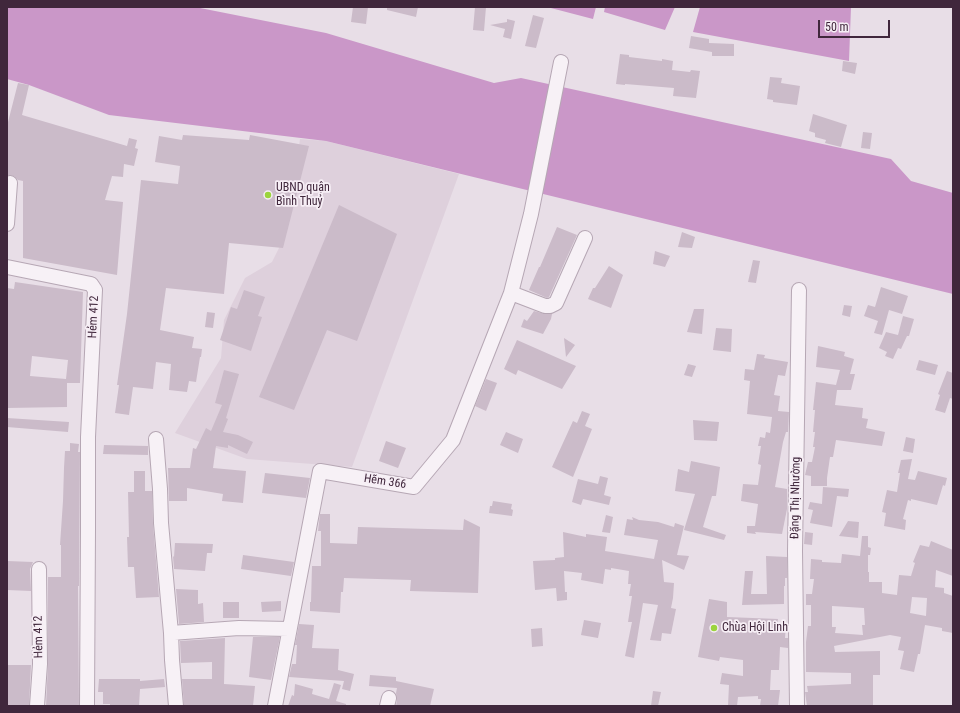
<!DOCTYPE html>
<meta charset="utf-8">
<style>
body{margin:0}
#map{position:relative;width:960px;height:713px;overflow:hidden;background:#e8dee7;font-family:"Roboto Condensed",sans-serif}
canvas{display:block}
.frame{position:absolute;inset:0;border:8px solid #40273c;pointer-events:none}
.scale{position:absolute;left:818px;top:20px;width:72px;height:18px;box-sizing:border-box;border:2px solid #40273c;border-top:0;padding-left:5px;font-size:12px;line-height:14px;white-space:nowrap;color:#40273c;-webkit-text-stroke:3px #f6eef5;paint-order:stroke}
</style>
<div id="map">
<canvas width="960" height="713"></canvas>
<div class="frame"></div>
<div class="scale">50 m</div>
</div>
<script>
const g = document.querySelector('canvas').getContext('2d');
g.lineJoin = 'round';
function paint(path, color) { g.fillStyle = color; g.fill(path, 'evenodd'); }
const toPath = rows => new Path2D(rows.map(r => 'M' + r).join(''));
function strokePath(path, color, width, dash) { g.strokeStyle = color; g.lineWidth = width; g.lineCap = dash ? 'butt' : 'round'; g.setLineDash(dash || []); g.stroke(path); }
function drawText(font, color, halo, rows, align = 'center') {
  g.font = font + ' "Roboto Condensed",sans-serif'; g.lineWidth = 3.5; g.setLineDash([]); g.textBaseline = 'middle'; g.strokeStyle = halo; g.fillStyle = color; for (const [text, x, y, turn = 0] of rows) {
    g.save(); g.translate(x, y); g.rotate((+turn || 0) * Math.PI / 180); g.textAlign = isNaN(turn) ? turn : align; if (halo) g.strokeText(text, 0, 0); g.fillText(text, 0, 0); g.restore();
  }
}
paint(toPath([
 [300,139,326,141,459,174,352,467,247,459,175,433,221,358,224,320,245,278,272,262,286,234]
]), '#ded0dc');
paint(toPath([
 [7,7,195,7,326,33,494,83,521,78,891,159,911,181,953,193,953,294,326,141,109,115,29,85,7,79],
 [547,7,596,7,593,19],
 [605,7,675,7,665,30,604,12],
 [700,7,851,7,849,61,693,32]
]), '#ca97c8');
paint(toPath([
 [353,7,368,7,366,24,351,22],
 [387,7,418,7,416,17,387,10],
 [475,7,486,7,484,31,473,30],
 [533,15,544,18,536,48,525,46],
 [507,19,515,21,511,39,503,37,505,29,490,25,507,22],
 [691,36,709,39,709,43,734,44,734,56,712,56,712,52,689,48],
 [620,54,629,55,629,57,662,61,662,59,673,61,672,70,690,72,691,70,700,71,696,98,673,96,674,88,625,84,625,85,616,84],
 [843,61,857,63,855,74,842,71],
 [770,77,782,78,781,83,800,86,797,105,773,102,773,100,767,99],
 [18,83,29,85,22,115,127,146,129,138,137,140,135,148,138,149,134,166,124,164,123,177,112,176,105,200,123,202,117,275,23,258,23,181,18,180,14,176,7,175,7,126],
 [813,114,847,125,841,147,825,143,826,140,815,137,815,133,809,131],
 [863,132,872,133,870,149,861,148],
 [183,135,249,140,250,135,309,146,283,248,229,243,224,294,166,288,160,330,194,337,192,348,202,349,201,357,200,357,196,382,189,381,187,392,169,390,171,364,156,362,153,389,133,387,129,415,115,413,119,385,117,385,127,314,141,180,178,184,180,166,155,162,159,136,182,140],
 [339,205,397,234,357,341,327,330,294,410,259,397],
 [557,227,577,235,549,297,547,298,529,290,539,267,540,267],
 [682,232,695,237,692,248,678,247],
 [655,251,670,256,665,267,653,264],
 [753,260,760,261,756,283,748,282],
 [609,266,623,275,611,308,588,299,593,288,595,288],
 [15,282,83,292,80,383,67,383,67,407,7,408,7,334,8,325,7,325,7,288,14,289],
 [32,356,68,360,66,379,30,376],
 [881,287,908,296,902,314,889,310,882,335,874,333,878,321,864,316,868,305,875,307],
 [244,290,265,297,258,316,262,317,251,351,220,340,231,307,237,309],
 [844,305,852,306,850,317,842,315],
 [694,309,704,309,702,334,687,332],
 [534,311,545,314,552,314,551,319,543,334,521,327,524,319,527,321],
 [207,312,215,313,213,328,205,327],
 [903,316,914,319,909,336,907,336,901,349,898,348,893,359,885,356,887,352,879,348,886,332,898,335],
 [716,328,732,329,731,352,713,350],
 [564,338,575,345,566,357],
 [517,340,576,366,562,389,518,370,516,375,504,369],
 [818,346,845,352,844,356,854,359,850,374,855,374,851,390,837,390,835,405,863,408,862,418,868,419,866,428,885,432,882,446,836,440,833,457,830,457,827,478,827,486,811,486,811,476,805,475,808,462,812,462,815,447,813,447,815,432,813,432,815,410,813,410,816,382,836,385,840,370,816,367],
 [757,354,765,355,764,358,788,362,785,376,778,375,774,395,780,396,778,411,789,412,788,432,786,432,783,442,775,487,787,489,787,509,782,534,755,532,756,534,747,533,747,526,755,526,758,504,741,501,743,484,758,485,761,465,758,464,761,446,758,446,760,437,765,438,766,432,770,433,772,417,747,414,750,381,744,380,745,369,754,370],
 [919,360,938,365,935,375,916,370],
 [688,364,696,366,692,377,684,375],
 [224,370,239,374,226,418,228,419,223,432,238,435,253,442,247,454,228,445,228,448,216,446,213,468,246,471,243,503,222,501,223,494,187,488,187,501,169,501,168,468,190,468,193,448,196,449,206,428,211,431,222,405,215,403],
 [947,371,953,373,953,399,950,398,945,413,935,410,940,395,938,394],
 [486,379,497,383,486,411,475,406],
 [582,411,590,414,585,426,592,429,573,477,552,467,573,421,577,423],
 [7,418,69,422,68,432,7,427],
 [693,420,719,422,717,441,694,440],
 [506,432,523,439,518,453,500,445],
 [906,437,915,439,913,453,903,451],
 [386,441,406,448,398,468,379,461],
 [70,443,79,444,78,452,80,452,79,586,78,586,79,706,46,706,48,664,48,577,61,577,61,545,60,545,63,501,64,468,65,451,70,451],
 [104,445,148,446,148,455,103,454],
 [912,459,908,479,915,480,918,471,947,478,945,486,943,485,937,505,911,499,911,501,908,500,903,519,906,520,905,530,884,526,886,513,882,512,887,490,897,492,900,473,898,473,901,460],
 [691,461,720,467,716,496,712,496,703,527,726,535,724,540,684,530,695,494,675,491,678,469,689,472],
 [134,471,145,471,145,491,152,491,153,524,159,597,136,598,134,567,128,567,127,537,129,537,128,492,134,492],
 [265,473,310,478,306,498,262,493],
 [600,476,608,478,604,495,611,497,609,505,583,499,581,505,572,502,578,479,598,484],
 [823,487,849,489,848,497,837,496,832,527,810,523,813,510,808,509,810,502,822,504],
 [493,501,512,504,511,509,513,510,512,516,489,513,490,506,492,506],
 [320,514,330,514,330,543,357,544,358,527,463,530,464,519,480,527,478,593,410,591,411,580,344,578,343,592,341,592,340,613,310,611,310,602,311,602,312,566,321,566,321,531,318,531],
 [606,515,613,517,610,533,602,532],
 [632,517,639,520,658,522,674,527,675,523,684,526,677,555,689,556,684,570,662,560,664,582,674,583,673,598,671,608,676,609,671,634,662,633,661,641,650,640,658,605,643,603,634,658,625,656,632,622,628,622,632,596,629,596,631,584,628,584,629,571,611,568,611,570,605,569,603,584,581,580,582,573,564,571,565,592,567,592,567,600,557,601,556,588,535,590,533,561,555,560,555,558,564,557,563,532,586,537,586,534,607,537,605,551,654,559,658,540,624,535,627,519,633,520],
 [848,521,859,522,858,538,839,536],
 [805,532,813,533,812,545,804,544],
 [862,536,868,536,868,547,871,548,870,555,868,555,868,572,869,572,869,582,882,582,882,593,897,595,899,575,911,576,915,563,913,562,920,545,929,547,931,541,953,550,953,576,936,570,935,587,944,588,944,593,953,596,953,633,942,631,942,628,925,625,920,654,918,654,914,672,900,669,904,651,898,650,901,637,890,635,834,646,835,652,880,651,880,675,873,675,873,706,807,706,805,692,808,692,807,686,851,684,851,673,806,672,806,642,808,626,811,626,811,605,806,605,806,594,812,594,814,579,810,579,811,559,822,560,822,562,841,563,842,554,860,556],
 [912,597,927,598,926,616,910,613],
 [832,606,864,608,865,625,862,625,863,635,835,633,836,627,832,627],
 [175,543,213,544,212,553,207,553,205,571,174,569,173,556,174,557],
 [243,555,294,562,291,576,241,569],
 [766,556,787,557,787,578,785,578,785,586,784,586,784,604,742,605,745,571,753,571,751,594,767,594],
 [7,561,33,562,30,569,31,591,7,590],
 [176,589,198,590,198,604,203,603,204,622,179,624],
 [709,599,727,602,727,617,778,619,777,624,786,624,785,638,788,638,788,648,780,647,779,670,771,670,770,690,780,690,778,706,760,706,761,699,758,699,758,696,738,697,737,706,728,706,729,685,720,684,722,673,743,676,743,660,720,657,719,661,698,657],
 [281,601,281,611,262,612,261,602],
 [223,602,239,602,239,618,223,618],
 [584,620,601,623,598,638,581,635],
 [299,624,314,625,312,648,339,649,338,670,354,674,350,691,342,689,344,681,289,677,292,664,296,664,297,645,295,645],
 [542,628,543,646,532,647,531,629],
 [253,637,280,637,271,680,249,677],
 [225,638,224,684,255,686,253,706,184,706,182,679,212,679,212,662,181,663,180,641],
 [7,665,31,665,29,706,7,706],
 [370,675,396,677,396,681,434,689,430,706,396,706,397,700,396,693,397,688,369,686],
 [99,679,140,679,140,681,164,679,165,687,140,689,139,706,110,706,110,704,103,704,103,692,98,692],
 [334,683,341,685,336,701,346,704,346,706,288,706,292,695,294,696,295,684,313,689,312,694,329,699],
 [653,691,661,692,658,706,651,706]
]), '#cbbbc9');
const minor = toPath([
 [7,224,10,183],
 [7,267,91,284,95,290,88,437,88,530,87,706],
 [511,293,545,306,550,306,556,303,585,238],
 [156,439,160,489,161,523,171,633,172,660,176,706],
 [171,633,239,628,289,629],
 [37,706,40,664,39,569],
 [275,706,320,471,414,487,453,440,511,293,531,214,561,62],
 [387,706,389,698],
 [797,706,795,551,799,290]
]);
strokePath(minor, '#b6a7b4', 16);
strokePath(minor, '#f7f1f6', 14);
for (const [x, y, r, color] of [
 [268,195,4,"#9bd43d"],
 [714,628,4,"#9bd43d"]
]) { const dot = new Path2D(); dot.arc(x, y, r, 0, 2 * Math.PI); g.fillStyle = color; g.fill(dot); strokePath(dot, '#f6eef5', 1.5); }
drawText('12px', '#40273c', '#f6eef5', [
 ["UBND quận",276,188],
 ["Bình Thuỷ",276,202],
 ["Chùa Hội Linh",722,628]
], 'left');
drawText('12px', '#40273c', '#f6eef5', [
 ["Hẻm 412",94,317,-87],
 ["Hẽm 366",385,482,9],
 ["Đặng Thị Nhường",796,498,-89],
 ["Hẻm 412",39,637,-91]
]);
</script>
